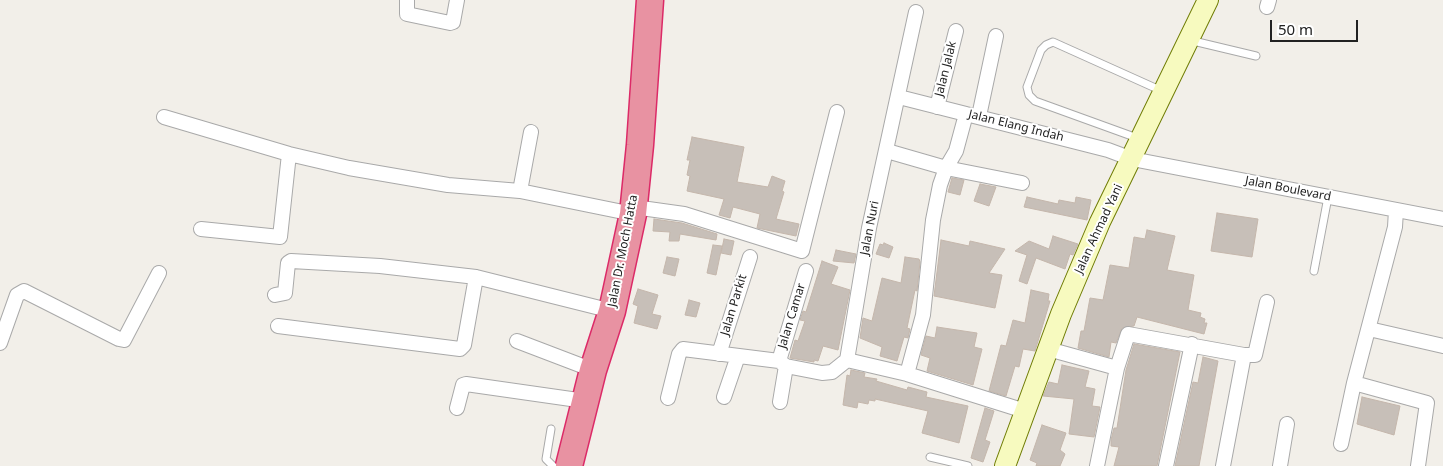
<!DOCTYPE html>
<style>
body{margin:0}
#map{position:relative;width:1443px;height:466px;overflow:hidden;background:#f2efe9;font-family:"Noto Sans",sans-serif}
canvas{display:block}
.scale{position:absolute;left:1270px;top:20px;width:88px;height:22px;box-sizing:border-box;border:2px solid #222;border-top:0;padding-left:6px;font-size:15px;line-height:18px;white-space:nowrap;color:#222;-webkit-text-stroke:4px #fff;paint-order:stroke}
</style>
<div id="map">
<canvas width="1443" height="466"></canvas>
<div class="scale">50 m</div>
</div>
<script>
const g = document.querySelector('canvas').getContext('2d');
g.lineJoin = 'round';
function paint(path, color) { g.fillStyle = color; g.fill(path, 'evenodd'); }
const toPath = rows => new Path2D(rows.map(r => 'M' + r).join(''));
function strokePath(path, color, width, dash) { g.strokeStyle = color; g.lineWidth = width; g.lineCap = dash ? 'butt' : 'round'; g.setLineDash(dash || []); g.stroke(path); }
function drawText(font, color, halo, rows, align = 'center') {
  g.font = font + ' "Noto Sans",sans-serif'; g.lineWidth = 4; g.setLineDash([]); g.textBaseline = 'middle'; g.strokeStyle = halo; g.fillStyle = color; for (const [text, x, y, turn = 0] of rows) {
    g.save(); g.translate(x, y); g.rotate((+turn || 0) * Math.PI / 180); g.textAlign = isNaN(turn) ? turn : align; if (halo) g.strokeText(text, 0, 0); g.fillText(text, 0, 0); g.restore();
  }
}
const building = toPath([
 [692,137,744,147,737,182,768,187,772,176,785,181,782,191,784,192,776,219,799,224,796,236,757,228,760,214,733,207,730,218,719,215,724,199,687,191,690,176,687,175,690,160,687,160,692,137],
 [952,178,964,180,960,195,948,192,952,178],
 [980,184,996,187,989,206,974,201,980,184],
 [1027,197,1058,204,1059,200,1075,203,1076,197,1091,200,1087,220,1024,207,1027,197],
 [1217,213,1258,219,1252,257,1211,251,1217,213],
 [654,219,682,223,717,234,716,240,680,234,679,241,669,241,670,232,653,231,654,219],
 [1147,230,1175,236,1167,270,1194,275,1188,310,1201,313,1200,317,1205,319,1204,323,1207,323,1204,334,1137,317,1134,326,1122,328,1116,343,1111,342,1109,357,1078,348,1081,331,1084,331,1090,298,1103,300,1110,265,1129,268,1134,237,1145,239,1147,230],
 [1053,236,1078,244,1073,255,1070,254,1065,269,1036,258,1027,284,1019,281,1027,255,1015,251,1029,241,1049,249,1053,236],
 [724,239,734,241,731,255,721,253,724,239],
 [941,240,969,246,970,241,1005,249,989,273,1002,275,995,308,934,296,941,240],
 [884,243,893,247,889,258,876,254,880,244,883,245,884,243],
 [713,245,722,246,716,275,707,273,713,245],
 [836,250,856,254,854,263,833,261,836,250],
 [667,257,679,259,675,276,663,273,667,257],
 [905,257,919,259,920,262,917,291,915,290,907,328,910,329,908,338,904,337,897,361,880,356,882,347,860,338,863,318,872,321,882,278,901,283,905,257],
 [822,261,838,267,831,284,850,290,838,350,823,346,818,361,814,360,814,362,790,358,795,340,798,341,805,321,800,320,803,311,806,312,822,261],
 [638,289,658,295,652,314,661,316,657,329,634,323,638,306,633,304,638,289],
 [1031,290,1049,294,1048,301,1050,301,1035,351,1023,349,1019,367,1015,366,1006,396,989,391,1001,345,1006,346,1013,320,1025,323,1031,290],
 [689,300,700,303,696,317,685,315,689,300],
 [937,327,977,333,974,347,982,349,973,385,927,371,930,358,921,355,926,336,935,338,937,327],
 [1134,344,1180,352,1157,466,1114,466,1119,447,1111,446,1111,440,1114,428,1117,428,1126,370,1134,344],
 [1203,357,1218,361,1199,466,1175,466,1193,382,1198,383,1203,357],
 [1062,365,1089,371,1085,387,1095,389,1092,406,1100,407,1094,437,1069,434,1074,399,1043,396,1049,382,1058,384,1062,365],
 [851,370,865,373,864,377,877,379,876,381,907,390,908,387,927,392,926,397,968,406,959,443,922,433,928,411,875,399,875,401,869,400,868,404,858,402,857,408,843,405,847,375,850,376,851,370],
 [1362,397,1400,406,1394,435,1357,424,1362,397],
 [985,408,994,411,985,440,990,442,983,462,971,458,985,408],
 [1042,425,1066,433,1060,450,1065,454,1060,466,1036,466,1037,463,1030,460,1042,425]
]);
paint(building, '#c7bfb8');
strokePath(building, '#c4b6ab', 1);
const lane = toPath([
 [1189,40,1256,56],
 [1140,139,1035,101,1029,95,1027,87,1041,50,1046,45,1053,42,1162,91],
 [1314,271,1328,197],
 [551,429,546,459,553,466],
 [930,457,968,466]
]);
const street = toPath([
 [407,0,407,14,450,23,453,22,457,0],
 [1267,7,1269,0],
 [899,97,1108,150,1132,159,1443,219],
 [937,107,956,31],
 [979,116,996,36],
 [164,117,289,154,349,168,448,185,520,191],
 [531,132,520,191,633,214],
 [887,151,946,168,1022,183],
 [634,207,684,214,802,251,837,112],
 [1396,210,1395,227,1354,383,1427,403,1418,466],
 [201,229,280,237,289,154],
 [275,295,285,293,288,263,291,261,380,266,476,277,612,311],
 [278,326,460,349,464,345,476,277],
 [1369,329,1443,346],
 [517,341,593,370],
 [0,343,17,295,24,291,119,339,124,340,159,273],
 [1048,349,1117,368],
 [719,354,750,257],
 [847,360,869,228,916,12],
 [847,360,907,374,1025,411],
 [779,361,806,271],
 [907,374,923,315,933,220,940,185,946,168,956,151,966,114],
 [724,397,738,356],
 [668,398,679,354,683,349,779,361,786,366,822,373,832,372,847,360],
 [780,402,786,366],
 [457,408,463,385,466,384,585,401],
 [1341,444,1354,383],
 [1097,466,1117,368,1128,334,1244,355,1255,355,1267,302],
 [1166,466,1192,344],
 [1223,466,1244,355],
 [1280,466,1287,424]
]);
const secondary = toPath([
 [1005,466,1061,314,1100,222,1208,0]
]);
const highway = toPath([
 [569,466,593,370,612,311,633,214,640,145,650,0]
]);
strokePath(lane, '#a9a9a9', 9);
strokePath(street, '#a9a9a9', 16);
strokePath(secondary, '#707d05', 22);
strokePath(highway, '#dc2a67', 29);
strokePath(lane, '#fff', 7);
strokePath(street, '#fff', 14);
strokePath(secondary, '#f7fabf', 20);
strokePath(highway, '#e892a2', 26);
drawText('12px', '#222', '#fff', [
 ["Jalan Jalak",946,69,-76],
 ["Jalan Elang Indah",1016,126,14],
 ["Jalan Boulevard",1288,189,11],
 ["Jalan Nuri",870,228,-79],
 ["Jalan Ahmad Yani",1099,229,-65],
 ["Jalan Dr. Moch Hatta",623,251,-79],
 ["Jalan Parkit",734,305,-73],
 ["Jalan Camar",792,316,-73]
]);
</script>
